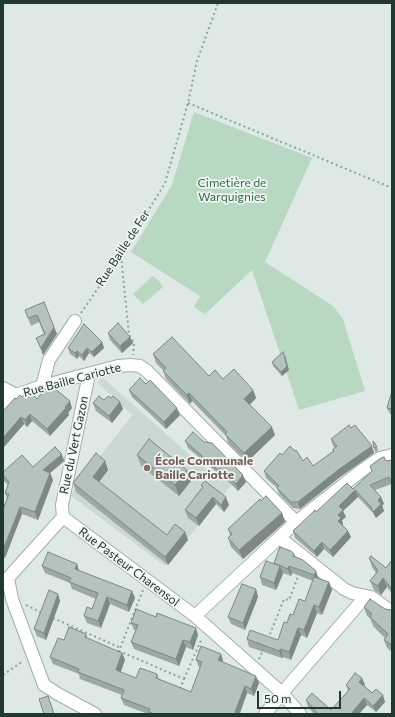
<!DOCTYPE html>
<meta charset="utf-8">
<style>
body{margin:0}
#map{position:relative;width:395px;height:717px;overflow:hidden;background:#dee8e4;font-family:Commissioner,sans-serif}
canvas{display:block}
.frame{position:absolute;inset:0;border:4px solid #213732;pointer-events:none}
.scale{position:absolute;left:257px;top:691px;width:84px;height:18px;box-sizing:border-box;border:2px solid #213732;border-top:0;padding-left:5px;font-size:12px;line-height:14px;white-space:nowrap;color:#213732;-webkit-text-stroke:3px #eef5f2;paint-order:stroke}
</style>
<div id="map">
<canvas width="395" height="717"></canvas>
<div class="frame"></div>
<div class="scale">50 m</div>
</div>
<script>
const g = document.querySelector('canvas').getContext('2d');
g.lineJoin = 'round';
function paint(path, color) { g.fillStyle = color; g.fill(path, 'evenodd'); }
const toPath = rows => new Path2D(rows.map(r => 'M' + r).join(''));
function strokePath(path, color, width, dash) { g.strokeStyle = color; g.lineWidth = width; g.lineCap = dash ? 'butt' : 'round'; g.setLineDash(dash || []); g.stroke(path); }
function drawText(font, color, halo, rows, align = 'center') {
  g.font = font + ' Commissioner,sans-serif'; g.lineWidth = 3.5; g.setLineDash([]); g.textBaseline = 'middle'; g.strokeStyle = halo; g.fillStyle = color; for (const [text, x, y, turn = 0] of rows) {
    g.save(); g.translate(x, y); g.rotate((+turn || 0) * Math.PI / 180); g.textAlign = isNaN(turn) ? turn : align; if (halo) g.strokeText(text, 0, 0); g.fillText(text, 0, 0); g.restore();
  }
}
paint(toPath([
 [102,377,217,479,232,464,242,472,165,566,70,495,132,415,98,383]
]), '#ccd8d3');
paint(toPath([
 [194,112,312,158,265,262,333,306,343,319,365,391,299,410,252,270,205,314,194,307,200,296,131,252,172,185],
 [153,276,159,281,163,287,143,304,133,294]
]), '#b8d8c2');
const minor = toPath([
 [42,386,49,360,75,321],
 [3,388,16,395],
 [3,404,16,395,42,386,118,366,131,365,140,366,147,371,296,522],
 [63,517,195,616,296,522,361,471,380,458,392,455],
 [63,517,8,578,12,599,44,685,58,694,95,714],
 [63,517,62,505,89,374],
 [280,538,344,589,352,593,371,597,392,612],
 [195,616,282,693,300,714],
 [265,714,282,693,365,597]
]);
strokePath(minor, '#a2afab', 14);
strokePath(toPath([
 [188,103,392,188],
 [121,256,129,335,134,342,133,355],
 [81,313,121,255,165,183,188,103,197,61,218,3],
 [143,590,119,651,184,679,180,689],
 [26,605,42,613],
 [53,618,121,648],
 [268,639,284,599,289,600,299,574],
 [259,659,263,650],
 [3,675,23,661],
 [184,679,202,638]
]), '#81aa9e', 2, [2, 3]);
strokePath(minor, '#fff', 12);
paint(toPath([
 [44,302,57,334,43,355,36,338,44,334,39,322,31,326,25,310],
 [108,333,130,337,133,343,122,353,110,340],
 [102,342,104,348,94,357,89,353,84,361,79,356,77,359,70,354,68,348],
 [153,354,209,376,223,379,253,390,256,398,250,405,275,435,247,462,228,443,226,436,192,401,190,404,166,379,163,371,163,370,156,363],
 [272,362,289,370,282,376,273,366],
 [146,384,180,415,166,429,132,397,129,390],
 [392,391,392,414,390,414,387,408],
 [22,397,37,399,72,408,68,413,69,415,50,436,32,421,27,427,24,424,4,447,3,447,3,411,16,399],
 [111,398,120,402,123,409,112,423,96,411,93,403],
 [351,428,374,453,340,477,300,509,293,508,279,494,277,488,266,478,264,471,282,455,303,461,313,466,333,451,333,449,335,448,333,446,331,439],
 [185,441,204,442,246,482,238,491,222,475,221,476,188,448],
 [377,447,378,451,375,452,374,448],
 [61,453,64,460,63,462,50,473,53,480,38,520,22,514,5,558,3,557,3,509,7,499,5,493,8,485,4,481,3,477,3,472,33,467],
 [137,455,191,481,179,496,141,466],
 [392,460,392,484,375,490,381,497,384,504,382,505,384,511,376,518,373,513,358,497,343,511,346,517,342,520,343,525,343,526,348,531,351,537,333,557,324,549,317,557,295,538,293,531,316,512,353,489,372,471,370,466,386,461],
 [105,461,108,470,99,482,167,535,185,532,188,540,168,565,76,492,73,483],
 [201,485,229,505,224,512,216,504,199,526,188,518,185,510,202,488],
 [261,501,282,513,285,522,243,559,231,547,228,538,230,535,228,529],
 [294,554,296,557,316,571,318,578,329,582,332,590,322,615,317,613,307,638,301,635,291,660,283,657,282,658,249,647,247,639,278,640,287,623,305,601,313,581,292,573,291,576,283,573,276,590,262,585,260,577,274,564],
 [369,558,386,568,392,560,392,594,387,587,381,595,374,590,370,581,376,573,372,567],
 [77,564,79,571,132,591,135,598,129,612,110,604,101,628,87,623,84,616,92,609,96,599,72,589,70,583,45,573,42,566],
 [256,589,258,597,245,630,231,624,228,617],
 [58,594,60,601,46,640,37,636,34,629],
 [364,607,385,609,392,610,392,652,387,648,384,640,385,638,373,626,370,618,367,616],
 [131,623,198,635,193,650,186,647,179,666,134,649,131,642,136,630,134,630],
 [86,634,88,639,122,653,125,660,120,672,136,678,157,674,159,679,191,692,200,668,199,667,196,660,221,654,223,661,223,662,259,683,254,696,247,693,240,714,148,714,124,705,121,698,122,695,80,679,79,674,53,664,50,657],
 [346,685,365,685,364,686,385,702,376,712,367,705,359,714,314,714,308,707,306,700,331,710,348,691]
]), '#9ba8a3');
paint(toPath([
 [54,327,57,334,43,355,41,348],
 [130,337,133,343,122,353,120,346],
 [102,342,104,348,94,357,92,352],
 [87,348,89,353,84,361,82,355],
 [77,351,79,356,77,359,75,353],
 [285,355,289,370,282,376,281,372],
 [253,390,256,398,247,407,244,399],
 [189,393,192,401,190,404,187,395],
 [70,401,72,408,68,413,69,415,50,436,47,429],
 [120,402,123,409,112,423,109,416],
 [177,408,180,415,166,429,164,422],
 [30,414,32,421,27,427,25,420],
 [21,417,24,424,4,447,3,438],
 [272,427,275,435,247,462,244,453],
 [372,446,374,453,340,477,300,509,298,502,338,470],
 [61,453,64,460,63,462,50,473,53,480,38,520,35,512,43,470],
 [105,461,108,470,96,486,93,477],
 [220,468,222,475,221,476,218,470],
 [187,470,191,481,179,496,175,485],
 [243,475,246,482,238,491,236,484],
 [355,490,358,497,343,511,346,517,342,520,343,525,340,528,338,521,338,515,339,506],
 [213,497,216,504,199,526,196,518],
 [226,497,229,505,224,512,221,505],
 [381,497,384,504,382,505,384,511,376,518,373,512,378,500],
 [20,507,22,514,5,558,3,552,3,550],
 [282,513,285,522,243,559,239,550],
 [348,531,351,537,333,557,330,550],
 [185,532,188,540,168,565,165,557],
 [322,542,324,549,317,557,314,551],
 [77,564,79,571,75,569],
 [280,566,283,574,276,590,274,583],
 [289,566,292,573,291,576,288,569],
 [316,571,318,578,316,583,314,575],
 [383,578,387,587,381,595,378,586],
 [329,582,332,590,322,615,319,607],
 [256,589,258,597,245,630,243,623],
 [132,591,135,598,129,612,127,605],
 [58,594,60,601,46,640,44,633],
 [107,597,110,604,101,628,98,621],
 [314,605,317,613,307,638,304,630],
 [196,628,198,635,193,650,190,642],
 [298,628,301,635,291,660,289,652],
 [183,640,186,647,179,666,176,659],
 [281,649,283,657,282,658,279,651],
 [122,653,125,660,119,677,116,670],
 [221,654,223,661,221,667,218,660],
 [256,676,259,683,254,696,251,689],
 [362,678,365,685,362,689,359,682],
 [245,686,247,693,239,714,235,712],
 [383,695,385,702,376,712,373,706],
 [364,698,367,705,359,714,351,714]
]), '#7e8884');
const building = toPath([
 [44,302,54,327,41,348,36,338,45,334,37,315,28,318,25,310,44,302],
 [118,323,130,337,120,346,108,333,118,323],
 [84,324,102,342,92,352,87,348,82,355,77,351,75,353,68,348,84,324],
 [172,337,209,376,215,370,223,379,234,369,253,390,244,399,272,427,244,453,225,434,227,432,189,393,187,395,163,371,166,368,153,354,172,337],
 [283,352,287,366,281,372,272,362,283,352],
 [140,378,146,384,150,380,177,408,164,422,129,390,140,378],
 [49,384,70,401,65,407,66,408,47,429,30,414,25,420,21,417,3,438,3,411,15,398,16,399,20,395,22,397,29,391,37,399,49,384],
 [392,391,392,409,387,408,392,391],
 [99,396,104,400,108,396,111,398,113,396,120,402,109,416,93,403,99,396],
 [349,425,351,428,355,425,372,446,338,470,298,502,291,502,277,488,279,486,264,471,280,453,282,455,290,446,295,451,296,450,303,461,307,457,313,466,334,451,333,449,337,446,331,439,349,425],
 [193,432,204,442,212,443,243,475,236,484,220,468,218,470,185,441,193,432],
 [149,439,187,470,175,485,137,455,149,439],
 [373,442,374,442,377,447,374,448,373,442],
 [55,447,61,453,61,455,43,470,50,473,35,512,20,507,3,550,3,509,9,494,5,493,9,482,3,475,3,472,22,455,33,467,55,447],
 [96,453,105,461,93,477,167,535,175,524,185,532,165,557,73,483,96,453],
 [384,457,386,461,392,460,392,483,389,477,370,485,381,497,378,500,381,504,373,512,371,507,355,490,339,506,343,510,338,515,341,518,338,521,348,531,330,550,322,542,314,551,293,531,315,510,316,512,347,483,353,489,372,471,370,466,381,458,384,457],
 [205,481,226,497,221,505,213,497,196,518,185,510,203,487,201,485,205,481],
 [266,496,282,513,239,550,228,538,232,534,228,529,260,499,261,501,266,496],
 [280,547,291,551,294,554,293,556,303,560,316,571,314,575,289,566,288,569,274,563,280,547],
 [48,552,77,564,75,569,132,591,127,605,107,597,98,621,84,616,87,607,92,609,98,593,69,582,71,578,42,566,48,552],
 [371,556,386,568,392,560,392,589,383,578,378,586,370,581,378,571,369,558,371,556],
 [266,561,280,566,274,583,260,577,266,561],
 [314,577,329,582,319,607,314,605,304,630,298,628,289,652,281,649,279,651,247,639,250,630,278,640,284,622,287,623,290,614,293,615,299,599,305,601,314,577],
 [242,584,256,589,243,623,228,617,242,584],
 [49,590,58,594,44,633,34,629,49,590],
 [370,599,385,609,392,610,392,645,384,640,388,634,370,617,372,614,364,607,370,599],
 [136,609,156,617,157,613,196,628,190,642,183,640,176,659,131,642,138,625,131,623,136,609],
 [69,627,86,634,85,637,122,653,116,670,136,678,140,668,157,674,156,678,191,692,202,662,196,660,201,646,221,654,218,660,256,676,251,689,245,686,235,712,239,714,155,714,149,712,150,709,121,698,124,690,78,672,79,669,50,657,58,638,64,640,69,627],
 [355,673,362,678,359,682,372,693,376,689,383,695,373,706,364,698,351,714,318,714,306,700,312,693,331,710,350,689,346,685,355,673],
 [48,696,54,714,44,714,39,699,48,696]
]);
paint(building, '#b4c3bd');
strokePath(building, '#7e8884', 1);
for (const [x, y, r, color] of [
 [147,468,4,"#8d6e63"]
]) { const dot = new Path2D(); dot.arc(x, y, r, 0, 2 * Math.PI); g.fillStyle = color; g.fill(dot); strokePath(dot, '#eef5f2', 1.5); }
drawText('12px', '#2e6a47', '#eef5f2', [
 ["Cimetière de",232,183],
 ["Warquignies",232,197]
]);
drawText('12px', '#213732', '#eef5f2', [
 ["Rue Baille de Fer",123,248,-57],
 ["Rue Baille Cariotte",72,380,-15],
 ["Rue du Vert Gazon",74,445,-78],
 ["Rue Pasteur Charensol",129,567,37]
]);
drawText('bold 12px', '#785e54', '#eef5f2', [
 ["École Communale",155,461],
 ["Baille Cariotte",155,475]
], 'left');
</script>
